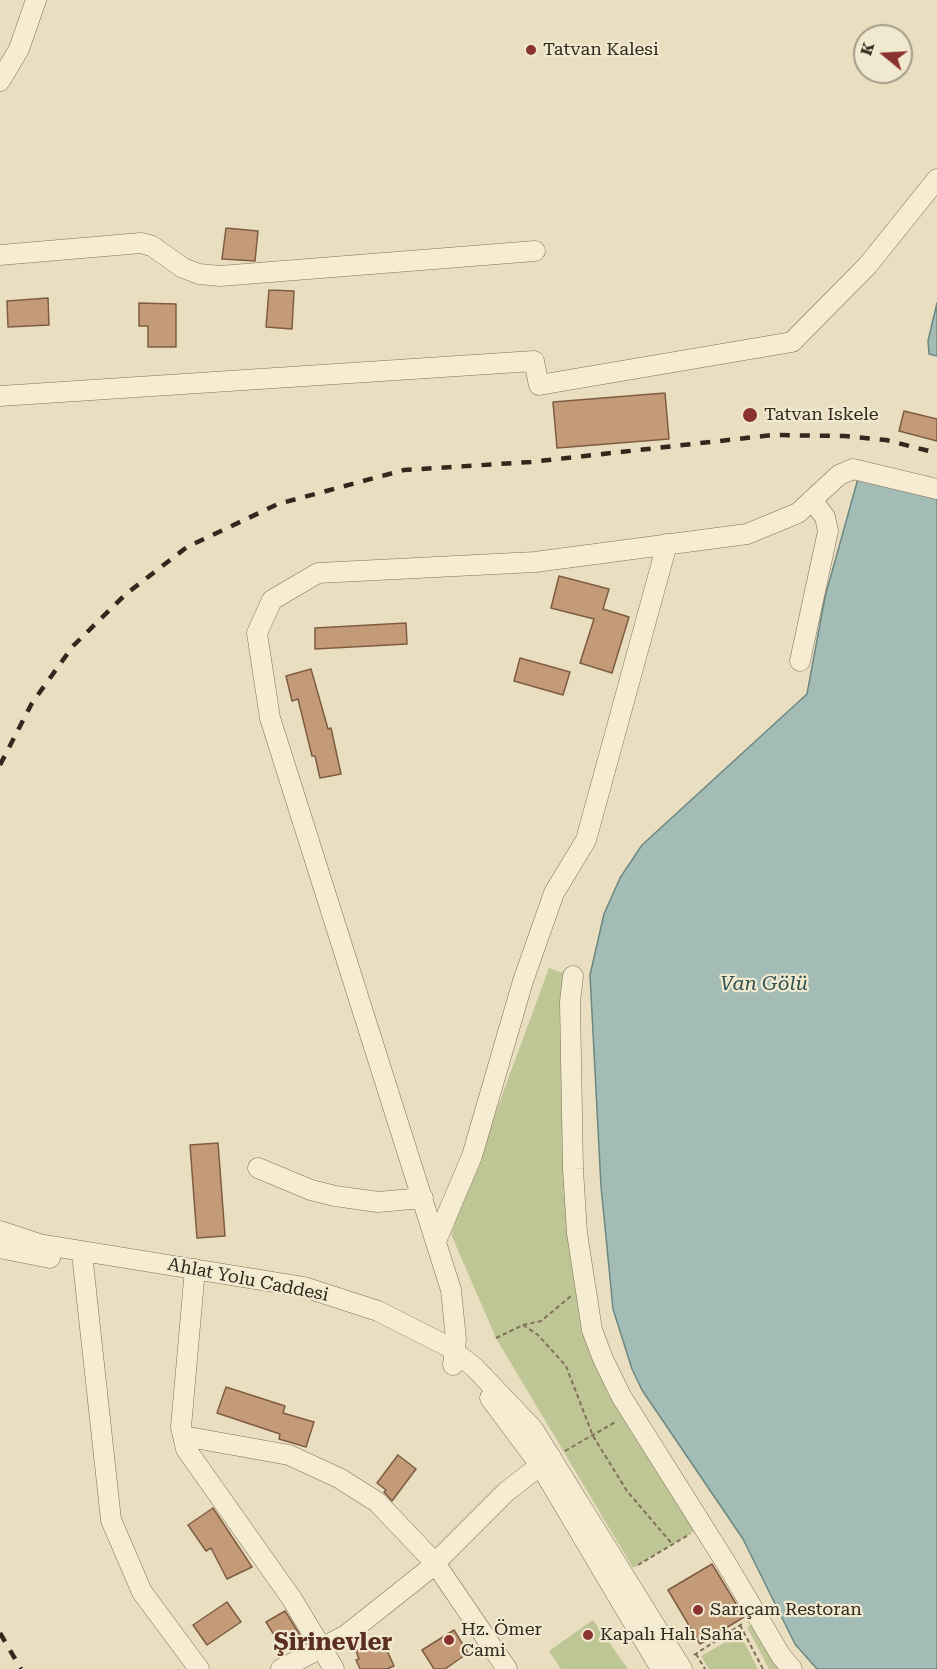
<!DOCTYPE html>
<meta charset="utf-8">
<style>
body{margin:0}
#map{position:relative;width:937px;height:1669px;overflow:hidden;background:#e9dec0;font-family:"Roboto Serif",serif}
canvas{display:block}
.north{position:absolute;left:853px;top:24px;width:60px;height:60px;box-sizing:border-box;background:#f1e9cf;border:2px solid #a59c88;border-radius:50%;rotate:288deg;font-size:16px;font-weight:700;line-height:24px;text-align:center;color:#32281d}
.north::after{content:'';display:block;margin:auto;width:21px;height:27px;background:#8a322f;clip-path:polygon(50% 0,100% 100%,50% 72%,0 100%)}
</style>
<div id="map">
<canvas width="937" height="1669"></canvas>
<div class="north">K</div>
</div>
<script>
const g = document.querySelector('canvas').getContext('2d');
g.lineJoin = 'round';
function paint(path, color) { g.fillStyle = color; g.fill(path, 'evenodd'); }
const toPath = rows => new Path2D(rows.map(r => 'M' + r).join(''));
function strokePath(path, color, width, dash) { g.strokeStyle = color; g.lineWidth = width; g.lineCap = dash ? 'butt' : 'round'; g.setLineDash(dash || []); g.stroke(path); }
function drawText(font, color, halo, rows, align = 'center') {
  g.font = font + ' "Roboto Serif",serif'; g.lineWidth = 4.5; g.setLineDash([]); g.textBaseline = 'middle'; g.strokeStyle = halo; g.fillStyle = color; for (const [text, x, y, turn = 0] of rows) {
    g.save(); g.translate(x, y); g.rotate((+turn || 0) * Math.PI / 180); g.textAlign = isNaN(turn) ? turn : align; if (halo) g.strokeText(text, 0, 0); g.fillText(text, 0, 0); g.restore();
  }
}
paint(toPath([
 [549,968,573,976,570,1002,592,1330,703,1526,633,1568,496,1338,451,1234],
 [593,1620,628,1669,561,1669,549,1651],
 [756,1622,785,1669,769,1669,747,1627],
 [740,1634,758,1669,709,1669,701,1656]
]), '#bfc696');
const water = toPath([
 [937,303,937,356,929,354,928,341,937,303],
 [859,475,937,494,937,1669,817,1669,795,1644,743,1539,642,1390,632,1369,613,1309,601,1186,590,975,604,914,620,878,642,845,807,694,825,597,859,475]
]);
paint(water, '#a3bcb5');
strokePath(water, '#6b8882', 1.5);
const building = toPath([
 [226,228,258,231,255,261,222,259,226,228],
 [269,290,294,291,292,329,266,327,269,290],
 [48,298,49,325,8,327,7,301,48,298],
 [139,303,176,304,176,347,148,347,148,326,139,326,139,303],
 [665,393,669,439,557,448,553,402,665,393],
 [904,411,937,419,937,441,899,431,904,411],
 [559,576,609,589,603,609,629,617,612,673,580,663,594,619,551,608,559,576],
 [406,623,407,644,315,649,315,628,406,623],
 [520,658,570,672,563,695,514,681,520,658],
 [311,669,328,729,331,728,341,774,320,778,315,756,312,756,298,699,292,701,286,676,311,669],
 [218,1143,225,1236,197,1238,190,1145,218,1143],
 [226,1387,285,1406,283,1413,314,1422,306,1447,279,1439,280,1434,217,1413,226,1387],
 [398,1455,416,1469,392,1501,384,1492,386,1490,377,1483,398,1455],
 [213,1508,252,1567,227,1579,211,1548,206,1551,188,1525,213,1508],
 [712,1564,744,1617,700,1644,668,1590,712,1564],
 [227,1602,241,1622,207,1645,193,1625,227,1602],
 [285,1611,300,1635,281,1646,266,1622,285,1611],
 [454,1630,468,1653,445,1669,434,1669,422,1650,454,1630],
 [382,1639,394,1666,387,1669,360,1669,356,1660,359,1659,356,1651,382,1639]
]);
paint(building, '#c49b79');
strokePath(building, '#7e5c42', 1.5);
const minor = toPath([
 [0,81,19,49,36,0],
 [0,255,141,243,152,246,183,268,199,274,220,276,535,251],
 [0,396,534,361,539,385,792,342,868,265,937,179],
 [800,661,828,531,825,517,812,500],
 [573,976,570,1002,573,1169,577,1233,592,1330,603,1359,621,1396,726,1563,781,1656,792,1669],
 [258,1168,311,1190,335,1196,378,1202,423,1198],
 [0,1231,39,1244,304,1287,378,1311,447,1346,474,1367,533,1429,682,1669],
 [436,1241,472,1156,523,981,554,893,586,840,667,544],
 [0,1248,50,1258],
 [83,1263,111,1520,142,1592,199,1669],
 [195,1269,181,1427,186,1449,292,1599,334,1669],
 [453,1365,456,1339,451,1290,270,718,257,633,272,600,318,573,535,562,747,534,798,513,839,475,853,469,937,489],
 [490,1398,540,1465,661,1669],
 [183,1436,289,1455,339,1478,377,1502,435,1563,507,1669],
 [281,1669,346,1635,428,1570,506,1492,551,1457]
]);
strokePath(minor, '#81705a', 21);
strokePath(toPath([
 [523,1325,538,1335,566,1366,593,1436,627,1491,673,1545],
 [496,1338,523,1325,541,1321,571,1296],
 [565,1451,617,1421],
 [638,1565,690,1534],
 [740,1625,763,1669],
 [696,1654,705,1669],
 [694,1655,742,1624]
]), '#81705a', 2, [4.5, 3]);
strokePath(minor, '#f5ecd2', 20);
strokePath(toPath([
 [0,765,32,703,73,646,126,594,187,547,278,504,404,470,531,462,773,435,844,436,886,440,937,453],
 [0,1633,21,1669]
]), '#32281d', 4.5, [10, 10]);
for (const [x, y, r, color] of [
 [531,50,6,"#8a322f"],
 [750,415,8,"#8a322f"],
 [698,1610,6,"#8a322f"],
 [588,1635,6,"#8a322f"],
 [449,1640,6,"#8a322f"]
]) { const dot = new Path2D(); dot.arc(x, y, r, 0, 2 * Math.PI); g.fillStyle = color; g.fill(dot); strokePath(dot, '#f1e9cf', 2); }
drawText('18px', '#32281d', '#f1e9cf', [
 ["Tatvan Kalesi",543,50],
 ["Tatvan Iskele",764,415],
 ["Sarıçam Restoran",710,1610],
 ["Hz. Ömer",461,1630],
 ["Cami",461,1651],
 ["Kapalı Halı Saha",600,1635]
], 'left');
drawText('18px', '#32281d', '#f1e9cf', [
 ["Ahlat Yolu Caddesi",248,1280,11]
]);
drawText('italic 20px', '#2d504f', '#f1e9cf', [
 ["Van Gölü",764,984]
]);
drawText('bold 24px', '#5a2e20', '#f1e9cf', [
 ["Şirinevler",333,1643]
]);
</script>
